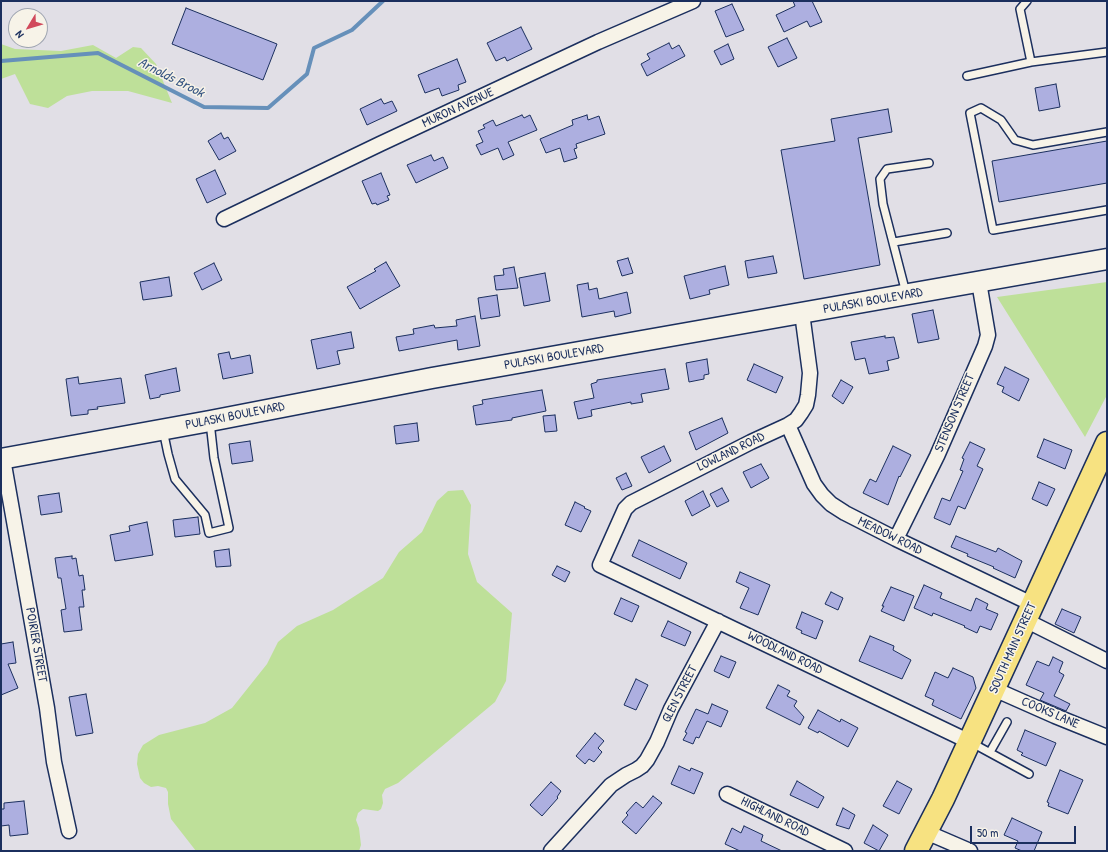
<!DOCTYPE html>
<style>
body{margin:0}
#map{position:relative;width:1108px;height:852px;overflow:hidden;background:#e1dfe6;font-family:"Patrick Hand",sans-serif}
canvas{display:block}
.frame{position:absolute;inset:0;border:2px solid #1b2f5e;pointer-events:none}
.north{position:absolute;left:8px;top:8px;width:40px;height:40px;box-sizing:border-box;background:#f7f3e8;border:1px solid #9fa5b1;border-radius:50%;rotate:232deg;font-size:11px;font-weight:700;line-height:16px;text-align:center;color:#1b2f5e}
.north::after{content:'';display:block;margin:auto;width:14px;height:18px;background:#d1495b;clip-path:polygon(50% 0,100% 100%,50% 72%,0 100%)}
.scale{position:absolute;left:970px;top:826px;width:106px;height:18px;box-sizing:border-box;border:2px solid #1b2f5e;border-top:0;padding-left:5px;font-size:12px;line-height:14px;white-space:nowrap;color:#1b2f5e;-webkit-text-stroke:3px #f7f3e8;paint-order:stroke}
</style>
<div id="map">
<canvas width="1108" height="852"></canvas>
<div class="frame"></div>
<div class="north">N</div>
<div class="scale">50 m</div>
</div>
<script>
const g = document.querySelector('canvas').getContext('2d');
g.lineJoin = 'round';
function paint(path, color) { g.fillStyle = color; g.fill(path, 'evenodd'); }
const toPath = rows => new Path2D(rows.map(r => 'M' + r).join(''));
function strokePath(path, color, width, dash) { g.strokeStyle = color; g.lineWidth = width; g.lineCap = dash ? 'butt' : 'round'; g.setLineDash(dash || []); g.stroke(path); }
function drawText(font, color, halo, rows, align = 'center') {
  g.font = font + ' "Patrick Hand",sans-serif'; g.lineWidth = 3; g.setLineDash([]); g.textBaseline = 'middle'; g.strokeStyle = halo; g.fillStyle = color; for (const [text, x, y, turn = 0] of rows) {
    g.save(); g.translate(x, y); g.rotate((+turn || 0) * Math.PI / 180); g.textAlign = isNaN(turn) ? turn : align; if (halo) g.strokeText(text, 0, 0); g.fillText(text, 0, 0); g.restore();
  }
}
paint(toPath([
 [1,44,15,49,61,51,93,45,116,58,133,47,141,48,156,64,172,103,128,91,92,91,67,96,48,108,30,104,15,74,1,79],
 [1107,282,1107,395,1085,437,997,297],
 [463,490,471,505,468,554,477,582,512,613,506,681,495,702,398,783,385,789,382,795,383,803,381,809,378,811,363,809,358,813,356,820,359,828,361,845,359,851,196,851,171,819,168,804,168,792,166,788,158,786,151,787,144,783,140,778,137,764,138,754,143,745,159,735,205,723,232,708,267,664,278,642,297,626,333,610,383,578,399,552,422,532,437,501,448,491]
]), '#bee099');
strokePath(toPath([
 [1,61,98,53,204,107,268,108,307,74,314,48,352,30,383,1]
]), '#6690ba', 4);
const building = toPath([
 [793,1,812,1,822,22,810,27,807,21,784,32,776,15,795,6,793,1],
 [732,4,744,30,726,37,715,11,732,4],
 [186,8,277,44,263,80,172,44,186,8],
 [521,27,532,49,507,61,505,57,496,61,487,43,521,27],
 [787,38,797,58,778,67,768,47,787,38],
 [669,43,672,49,679,45,685,56,647,76,641,64,650,59,647,54,669,43],
 [728,44,734,59,721,65,714,51,728,44],
 [457,59,466,82,458,85,459,90,442,96,439,88,425,93,418,75,457,59],
 [1056,84,1060,107,1039,111,1035,88,1056,84],
 [381,99,384,104,392,101,397,111,367,125,360,109,381,99],
 [888,109,892,132,858,138,880,265,804,279,781,150,835,141,831,119,888,109],
 [522,115,524,118,530,115,537,130,508,142,514,155,503,160,498,148,481,155,476,145,483,142,478,131,485,128,483,125,493,120,496,126,522,115],
 [587,115,588,120,599,116,605,134,576,144,577,148,574,149,577,158,564,162,560,148,546,153,540,139,573,125,572,120,587,115],
 [221,133,224,139,228,137,236,151,219,160,208,141,221,133],
 [1107,141,1107,183,999,202,992,161,1107,141],
 [431,155,434,161,443,157,448,168,416,183,407,165,431,155],
 [215,170,226,194,207,203,196,179,215,170],
 [381,173,390,195,387,196,389,200,377,205,376,203,372,204,362,181,381,173],
 [773,256,777,273,748,278,745,261,773,256],
 [628,258,633,273,622,276,617,261,628,258],
 [386,262,400,286,360,309,347,287,376,271,374,269,386,262],
 [214,263,222,280,202,290,194,273,214,263],
 [725,266,729,285,709,290,710,294,690,299,684,276,725,266],
 [514,267,518,288,496,290,494,276,504,275,503,269,514,267],
 [545,273,550,301,524,306,519,278,545,273],
 [169,277,172,296,143,300,140,282,169,277],
 [588,283,589,290,597,288,599,299,627,292,631,313,615,317,614,311,582,317,577,285,588,283],
 [497,295,500,316,481,319,478,298,497,295],
 [933,310,939,339,918,343,912,314,933,310],
 [475,316,480,346,458,350,457,340,399,351,396,337,414,334,413,329,434,325,435,328,457,326,456,320,475,316],
 [351,332,354,348,337,351,340,364,317,369,311,340,351,332],
 [885,336,885,338,894,337,899,358,887,361,889,370,869,374,865,358,855,360,851,342,885,336],
 [229,352,231,359,250,355,253,373,223,379,218,354,229,352],
 [707,359,709,374,704,375,704,379,689,382,686,363,707,359],
 [754,364,783,377,776,393,747,380,754,364],
 [1005,367,1029,379,1019,401,1002,392,1004,387,997,384,1005,367],
 [176,368,180,391,160,395,160,397,150,399,145,375,176,368],
 [665,369,669,389,641,394,643,402,631,404,631,402,591,410,592,416,578,419,574,402,594,398,591,384,597,382,597,380,665,369],
 [78,377,79,384,121,378,125,403,97,407,98,409,88,410,88,414,71,416,66,379,78,377],
 [841,380,853,387,843,404,832,396,841,380],
 [542,390,546,411,512,418,512,420,476,425,473,406,483,404,482,400,542,390],
 [555,415,557,431,545,432,543,416,555,415],
 [722,418,728,433,696,450,689,432,722,418],
 [417,423,419,441,396,444,394,426,417,423],
 [1044,439,1072,450,1065,469,1037,457,1044,439],
 [250,441,253,461,232,464,229,444,250,441],
 [970,442,985,449,977,466,983,469,965,509,958,506,950,525,934,518,942,498,950,501,963,471,960,470,964,459,962,458,970,442],
 [664,446,671,461,649,473,641,457,664,446],
 [893,446,911,455,900,477,899,476,888,505,863,493,870,479,876,482,893,446],
 [761,464,769,478,751,488,743,472,761,464],
 [626,473,632,486,622,490,616,478,626,473],
 [1039,482,1055,489,1047,506,1032,499,1039,482],
 [722,488,729,501,717,507,710,494,722,488],
 [703,491,710,506,692,516,685,501,703,491],
 [59,493,62,512,41,515,38,496,59,493],
 [575,502,585,507,584,508,591,511,581,532,565,525,575,502],
 [198,517,200,534,175,537,173,520,198,517],
 [147,522,153,555,115,561,110,535,130,531,129,526,147,522],
 [956,536,996,552,998,548,1022,561,1015,578,993,568,994,567,967,556,968,554,951,547,956,536],
 [639,540,687,563,680,579,632,556,639,540],
 [229,549,231,566,216,567,214,551,229,549],
 [72,556,72,559,76,558,79,576,83,575,85,590,82,590,84,607,79,607,82,630,64,632,61,610,66,609,61,578,58,578,55,558,72,556],
 [557,566,570,572,565,582,552,575,557,566],
 [740,572,770,585,758,615,740,608,749,588,736,582,740,572],
 [924,585,942,593,940,598,971,611,976,598,988,604,986,609,998,614,991,630,980,626,977,633,964,627,965,626,933,613,932,616,914,608,924,585],
 [891,587,914,596,904,621,881,611,884,606,882,606,891,587],
 [831,592,843,598,838,610,825,604,831,592],
 [621,598,639,606,632,622,614,614,621,598],
 [1062,609,1081,617,1074,633,1055,624,1062,609],
 [802,612,823,621,816,639,801,633,802,631,796,628,802,612],
 [668,621,691,632,685,646,661,636,668,621],
 [870,636,894,646,893,650,911,660,902,679,859,661,870,636],
 [13,642,16,663,8,664,18,688,1,695,1,644,13,642],
 [721,656,736,662,729,678,714,671,721,656],
 [1053,657,1063,662,1059,672,1064,675,1054,696,1070,704,1066,711,1040,700,1044,693,1026,685,1037,661,1049,666,1053,657],
 [953,668,973,677,976,688,961,719,932,705,934,700,925,696,935,672,948,678,953,668],
 [636,679,648,685,636,710,624,705,636,679],
 [778,685,790,691,787,696,797,701,794,706,804,717,800,725,766,708,778,685],
 [86,694,93,733,76,736,69,697,86,694],
 [712,704,728,711,721,727,707,721,699,738,696,737,693,744,683,740,687,733,685,732,696,709,708,714,712,704],
 [818,710,840,722,841,719,858,728,848,747,819,731,818,733,808,728,818,710],
 [1025,730,1056,743,1046,766,1021,755,1023,753,1017,750,1025,730],
 [595,733,604,741,598,748,602,752,594,762,589,759,585,764,576,756,595,733],
 [679,766,690,771,691,768,703,773,694,794,671,784,679,766],
 [1060,770,1083,780,1068,814,1048,806,1049,803,1047,802,1060,770],
 [797,781,824,797,818,808,790,795,797,781],
 [897,781,912,789,899,814,883,806,897,781],
 [551,782,561,791,557,797,558,798,542,816,530,805,551,782],
 [653,796,662,803,636,834,622,822,628,815,626,813,636,802,643,808,653,796],
 [24,801,28,834,10,836,9,825,1,826,1,809,4,809,4,803,24,801],
 [843,808,855,815,849,829,836,825,843,808],
 [1012,818,1042,832,1034,851,1022,851,1015,848,1018,841,1004,835,1012,818],
 [873,825,888,835,879,851,864,843,873,825],
 [744,826,763,835,761,841,782,851,740,851,725,844,732,828,741,833,744,826]
]);
paint(building, '#adafe0');
strokePath(building, '#1b2f5e', 1);
const lane = toPath([
 [1027,1,1020,9,1031,62],
 [967,76,1031,62,1107,52],
 [1107,132,1033,145,1015,140,1001,120,981,108,970,113,993,230,1107,210],
 [894,242,947,233],
 [906,293,883,204,880,179,887,169,929,163],
 [163,430,168,454,175,479,205,515,209,533,229,528,214,458,210,422],
 [972,743,1029,774],
 [990,752,1007,722]
]);
const street = toPath([
 [224,219,380,144,598,42,693,1],
 [802,313,810,373,808,395,806,405,801,413,796,420,788,425,751,442,631,503,625,509,600,565,970,742],
 [788,425,814,484,822,495,831,504,845,513,896,539,1032,604],
 [3,459,47,708,54,762,69,831],
 [896,539,937,456,985,346,988,335,979,282],
 [1025,620,1107,661],
 [994,689,1055,716,1107,737],
 [727,794,845,851],
 [926,832,970,851],
 [551,851,611,785,626,775,636,770,642,766,647,760,657,742,671,709,718,621]
]);
const secondary = toPath([
 [1,459,210,421,432,378,1107,259]
]);
const primary = toPath([
 [916,851,943,799,1107,443]
]);
strokePath(lane, '#1b2f5e', 10);
strokePath(street, '#1b2f5e', 17);
strokePath(secondary, '#1b2f5e', 23);
strokePath(primary, '#1b2f5e', 25);
strokePath(lane, '#f7f3e8', 7);
strokePath(street, '#f7f3e8', 14);
strokePath(secondary, '#f7f3e8', 20);
strokePath(primary, '#f7e281', 22);
drawText('13px', '#1b2f5e', '#f7f3e8', [
 ["MURON AVENUE",458,108,-25],
 ["PULASKI BOULEVARD",873,301,-10],
 ["PULASKI BOULEVARD",554,357,-10],
 ["STENSON STREET",955,413,-67],
 ["PULASKI BOULEVARD",235,416,-11],
 ["LOWLAND ROAD",731,452,-26],
 ["MEADOW ROAD",890,536,26],
 ["POIRIER STREET",36,645,80],
 ["SOUTH MAIN STREET",1013,648,-66],
 ["WOODLAND ROAD",785,653,26],
 ["GLEN STREET",680,694,-63],
 ["COOKS LANE",1050,713,23],
 ["HIGHLAND ROAD",775,817,26]
]);
drawText('italic 14px', '#3a5884', '#f7f3e8', [
 ["Arnolds Brook",171,78,27]
]);
</script>
